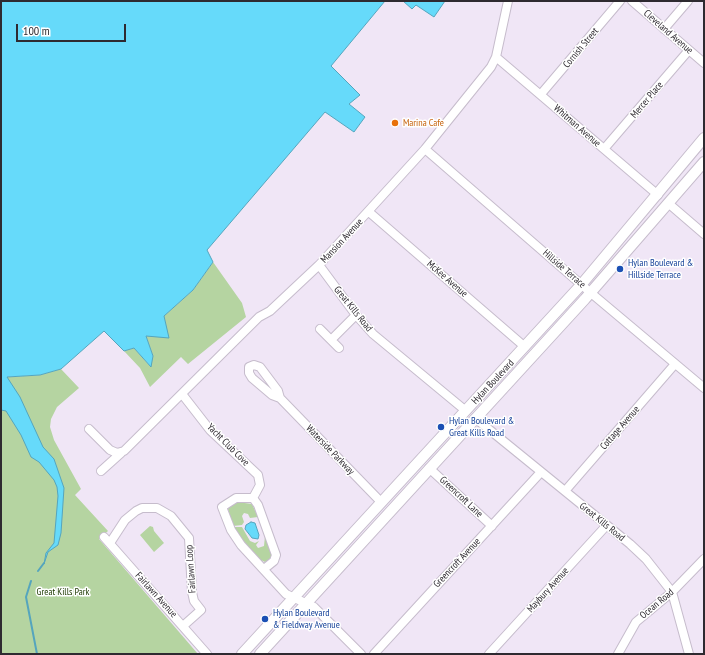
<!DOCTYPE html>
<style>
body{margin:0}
#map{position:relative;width:705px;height:655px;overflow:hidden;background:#f0e6f6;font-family:"PT Sans Narrow",sans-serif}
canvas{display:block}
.frame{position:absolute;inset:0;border:2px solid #2e2a30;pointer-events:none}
.scale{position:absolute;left:16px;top:24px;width:110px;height:18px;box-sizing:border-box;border:2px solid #2e2a30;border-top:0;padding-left:5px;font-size:12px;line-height:14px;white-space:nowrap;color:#2e2a30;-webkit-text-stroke:3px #fff;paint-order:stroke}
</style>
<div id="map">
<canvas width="705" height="655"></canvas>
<div class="frame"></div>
<div class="scale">100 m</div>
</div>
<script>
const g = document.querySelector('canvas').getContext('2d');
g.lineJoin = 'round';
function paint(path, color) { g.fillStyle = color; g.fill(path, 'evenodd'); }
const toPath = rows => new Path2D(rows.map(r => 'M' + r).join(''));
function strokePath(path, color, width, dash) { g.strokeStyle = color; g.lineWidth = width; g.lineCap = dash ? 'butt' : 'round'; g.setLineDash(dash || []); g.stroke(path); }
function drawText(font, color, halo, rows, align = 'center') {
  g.font = font + ' "PT Sans Narrow",sans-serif'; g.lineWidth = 3; g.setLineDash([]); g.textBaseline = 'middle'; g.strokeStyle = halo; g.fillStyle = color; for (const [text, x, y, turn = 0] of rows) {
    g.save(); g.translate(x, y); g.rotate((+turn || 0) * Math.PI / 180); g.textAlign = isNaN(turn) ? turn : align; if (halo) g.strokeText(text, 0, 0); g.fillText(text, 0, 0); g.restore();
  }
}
paint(toPath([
 [213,262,242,303,246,317,188,364,181,357,150,387,140,368,124,351,134,348,150,366,153,356,146,336,164,316,193,290],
 [61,369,79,388,57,407,51,419,50,427,54,440,81,489,75,495,108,531,99,539,198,654,1,654,1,410,7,377,40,375],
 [237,502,252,504,258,517,250,518,248,514,244,513,242,516,244,522,242,525,233,526,228,509,231,505],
 [150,526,153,527,154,531,164,543,154,552,140,535],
 [234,527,242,527,250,541,255,543,259,541,256,545,258,548,264,546,265,536,272,554,270,560,265,562,259,559,241,539]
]), '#b5d4a1');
const water = toPath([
 [1,1,385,1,331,66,360,95,349,104,365,117,354,132,325,112,207,250,213,262,193,290,164,316,169,338,146,336,153,356,151,367,134,348,124,351,104,331,61,369,40,375,7,377,20,397,43,447,54,459,64,488,61,533,58,545,48,552,44,564,46,553,54,543,58,496,57,487,54,480,39,462,31,457,21,435,6,411,1,410,1,1],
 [403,1,445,1,434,17,416,5,412,9,403,1],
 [251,522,255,523,259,535,258,539,252,538,245,529,246,525,251,522]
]);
paint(water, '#66dafa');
strokePath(water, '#55a5bd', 1);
strokePath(toPath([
 [38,571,44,563],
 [31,581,26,597,37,654]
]), '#55a5bd', 2);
const minor = toPath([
 [632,1,704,63],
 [664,29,688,1],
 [496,57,658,195],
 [541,94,620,1],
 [425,149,591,293,704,388],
 [604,149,689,50],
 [668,203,704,234],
 [369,212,525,347],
 [319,265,356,315,373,334,466,411],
 [320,329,339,348],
 [332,339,356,315],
 [182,394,210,430,258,475,260,485,253,498],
 [280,398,272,395,252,378,249,373,249,367,254,365,260,367,278,391,280,398,381,502],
 [475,418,630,544,646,559,672,592,689,654],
 [89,429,110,450,117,453,124,451,259,317,270,311,319,265,425,149,491,67,496,57,508,1],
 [429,468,492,526],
 [101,471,121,453],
 [565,491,675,364],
 [104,537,207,654],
 [110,543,125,520,136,511,142,508,157,508,171,516,189,538,192,592,194,601,201,610,183,626],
 [264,569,274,561,276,555,258,505,253,498,236,498,222,507,231,530,241,545,286,594,314,607,361,654],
 [374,654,541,472],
 [489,654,606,526],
 [618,654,636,622,672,592,704,559]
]);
const major = toPath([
 [242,654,581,285,704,138],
 [260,654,585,299,704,162]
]);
strokePath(minor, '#c6bccc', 10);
strokePath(major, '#c6bccc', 12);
strokePath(minor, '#fff', 8);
strokePath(major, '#fff', 10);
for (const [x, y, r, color] of [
 [395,123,4,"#e8710a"],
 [620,269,4,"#1a4fb4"],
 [441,427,4,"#1a4fb4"],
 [265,619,4,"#1a4fb4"]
]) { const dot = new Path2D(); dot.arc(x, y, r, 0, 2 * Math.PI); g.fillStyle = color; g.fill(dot); strokePath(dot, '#fff', 1.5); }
drawText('10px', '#2e2a30', '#fff', [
 ["Cleveland Avenue",668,32,41],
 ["Cornish Street",581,48,-50],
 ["Mercer Place",647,100,-50],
 ["Whitman Avenue",577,126,41],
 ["Mansion Avenue",342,241,-47],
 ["Hillside Terrace",564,269,41],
 ["McKee Avenue",447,279,41],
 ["Great Kills Road",353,309,51],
 ["Hylan Boulevard",493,382,-47],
 ["Cottage Avenue",620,428,-49],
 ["Yacht Club Cove",228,445,45],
 ["Waterside Parkway",330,450,46],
 ["Greencroft Lane",461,497,43],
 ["Great Kills Road",602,522,39],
 ["Greencroft Avenue",457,563,-47],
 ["Fairlawn Loop",191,569,-94],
 ["Maybury Avenue",548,590,-48],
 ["Fairlawn Avenue",156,595,48],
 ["Ocean Road",657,604,-40]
]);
drawText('10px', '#c56008', '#fff', [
 ["Marina Cafe",403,123]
], 'left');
drawText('10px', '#164399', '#fff', [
 ["Hylan Boulevard &",628,263],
 ["Hillside Terrace",628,275],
 ["Hylan Boulevard &",449,421],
 ["Great Kills Road",449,433],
 ["Hylan Boulevard",273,613],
 ["& Fieldway Avenue",273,625]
], 'left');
drawText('10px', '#203c04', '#fff', [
 ["Great Kills Park",63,592]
]);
</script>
